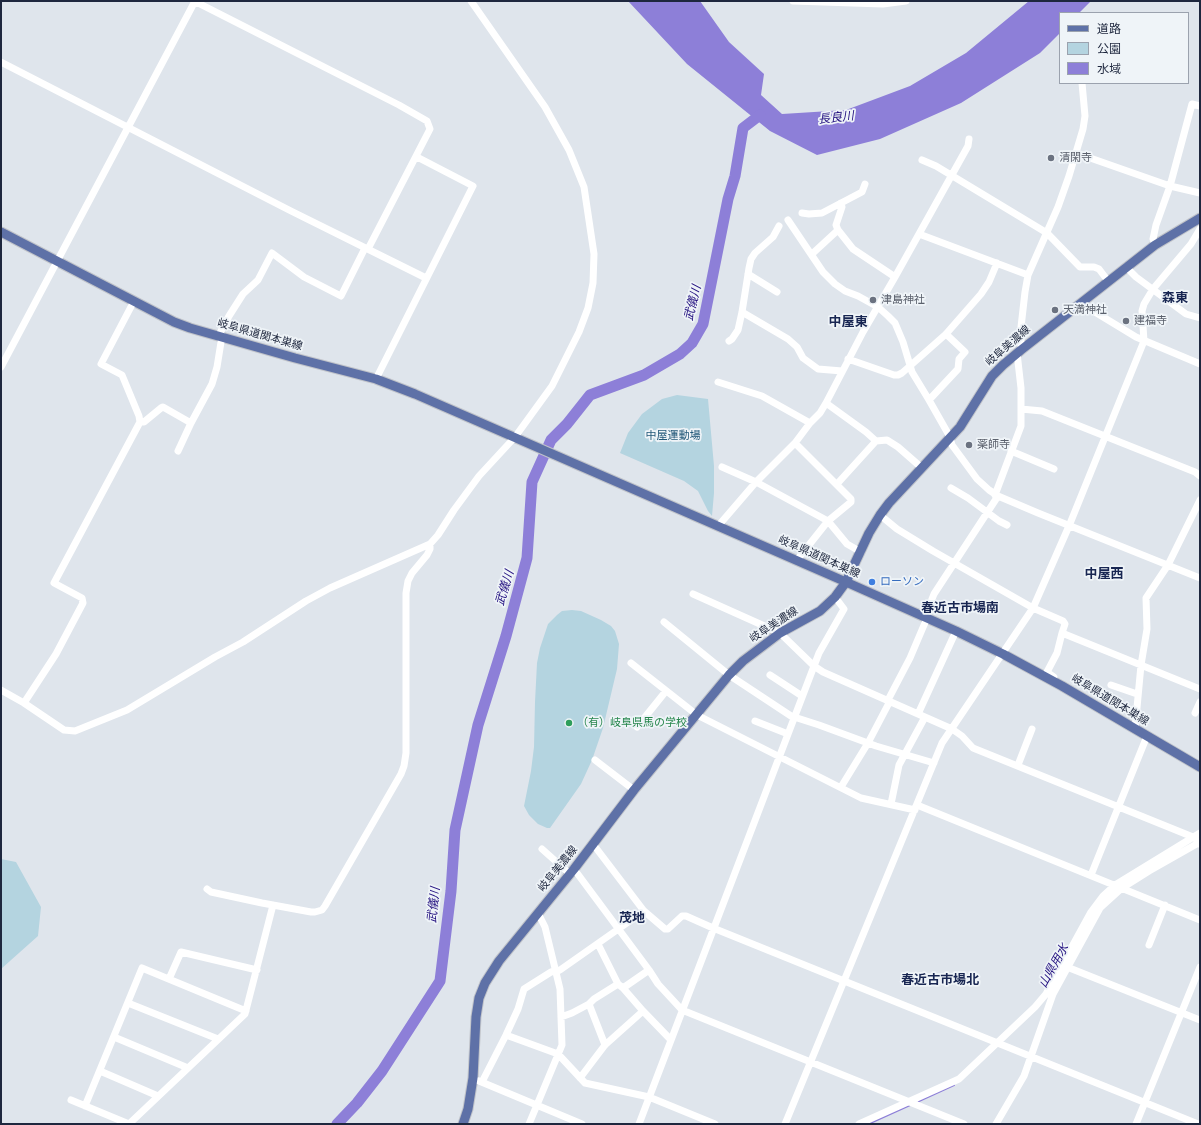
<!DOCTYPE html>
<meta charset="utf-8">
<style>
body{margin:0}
#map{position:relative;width:1201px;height:1125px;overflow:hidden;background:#dfe5ec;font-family:Manrope,"Noto Sans JP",sans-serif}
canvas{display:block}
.frame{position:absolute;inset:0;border:2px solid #1e273e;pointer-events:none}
.legend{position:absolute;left:1059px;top:12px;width:130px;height:72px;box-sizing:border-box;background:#eff4f8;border:1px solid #9ba2ae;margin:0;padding:5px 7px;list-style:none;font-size:12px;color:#1e273e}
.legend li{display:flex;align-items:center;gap:8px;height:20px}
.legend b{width:20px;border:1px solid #9ba2ae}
</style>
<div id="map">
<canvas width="1201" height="1125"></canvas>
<div class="frame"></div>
<ul class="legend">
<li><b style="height:5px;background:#5e71a7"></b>道路</li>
<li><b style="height:11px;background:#b4d4e0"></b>公園</li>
<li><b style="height:11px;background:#8d7fd8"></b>水域</li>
</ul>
</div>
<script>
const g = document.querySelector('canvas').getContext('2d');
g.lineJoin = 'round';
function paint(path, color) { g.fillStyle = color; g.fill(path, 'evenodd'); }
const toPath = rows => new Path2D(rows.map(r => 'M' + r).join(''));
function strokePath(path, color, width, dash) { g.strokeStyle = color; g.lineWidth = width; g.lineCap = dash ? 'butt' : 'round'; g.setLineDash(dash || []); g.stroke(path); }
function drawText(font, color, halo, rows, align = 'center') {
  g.font = font + ' Manrope,"Noto Sans JP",sans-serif'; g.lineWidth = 3.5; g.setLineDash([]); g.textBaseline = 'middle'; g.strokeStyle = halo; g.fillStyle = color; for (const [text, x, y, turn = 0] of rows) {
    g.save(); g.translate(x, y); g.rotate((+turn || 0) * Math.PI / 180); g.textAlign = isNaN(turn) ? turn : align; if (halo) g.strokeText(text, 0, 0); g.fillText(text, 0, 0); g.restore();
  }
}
paint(toPath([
 [677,395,708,399,714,466,714,493,712,516,708,511,698,491,684,481,620,453,628,433,642,414,662,399],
 [572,610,581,611,601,620,611,626,615,631,619,644,617,669,603,728,592,760,581,784,550,828,547,828,538,824,529,815,524,806,531,771,534,747,535,702,537,663,540,648,548,624,557,615,562,611],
 [1,859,16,862,41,907,38,936,1,969]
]), '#b4d4e0');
paint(toPath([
 [628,1,700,1,729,42,764,74,761,95,782,114,846,110,910,86,966,53,1029,1,1091,1,1079,13,1060,13,1060,33,1040,53,961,103,880,139,817,155,770,131,687,64]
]), '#8d7fd8');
strokePath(toPath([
 [919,1101,954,1085],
 [868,1124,910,1105]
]), '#8d7fd8', 2);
strokePath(toPath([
 [337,1124,357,1103,382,1071,440,981,451,891,455,830,478,725,506,636,527,558,532,482,551,440,567,424,590,395,644,375,680,354,692,343,703,324,728,199,735,176,743,128,760,115]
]), '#8d7fd8', 11);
const major = toPath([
 [1,232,174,322,190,328,295,358,376,379,415,394,846,582,956,631,1003,654,1062,686,1200,767],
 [463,1124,468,1109,473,1078,476,1017,479,998,485,983,499,961,574,869,634,790,729,675,743,661,780,633,820,611,835,597,846,582,869,533,880,515,889,503,960,427,992,376,1003,365,1021,350,1155,245,1200,218]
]);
strokePath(major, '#c0c3c9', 11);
strokePath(toPath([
 [194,1,399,105,427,121,430,129,368,249],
 [793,1,883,4,906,1],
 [1,62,291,211,426,278],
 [1076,153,1170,186,1200,193],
 [922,160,936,166,1047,233,1080,267,1094,267,1099,269,1108,281],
 [802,213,809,214,822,213,862,192,865,184],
 [788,220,823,272,835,284,845,291,858,296,878,307,888,316,895,323,903,342,912,372,929,400,950,437,952,445,977,479,989,490,998,496,1038,513,1200,578],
 [838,230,836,225,842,207,841,203],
 [919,234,1028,275],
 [1155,245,1153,239,1156,225,1170,186,1192,104,1200,106],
 [812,254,838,230,853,249,895,277],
 [1126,267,1136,277,1186,314,1200,318],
 [748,274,777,292],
 [1080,303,1136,337,1200,364],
 [742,312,788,339,797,347,803,358,818,369,842,371],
 [219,335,229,316,243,294,258,280,272,253,304,277,341,296,365,248],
 [729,341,732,339,738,330,742,312,749,268,751,259,755,253,773,237,779,226],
 [1021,350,1021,327,1025,292,1028,275,1058,207,1069,176,1083,129,1085,116,1082,83],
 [848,359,894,375,898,375,902,373,946,334,981,294,989,282,997,263],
 [1,367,195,1],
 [376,379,473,186,417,157],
 [718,382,762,396,810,423],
 [929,400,958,369,959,359,965,352,946,334],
 [826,403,866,432,876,441,887,440,898,447,922,468],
 [1021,409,1042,411,1195,472,1200,476],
 [140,422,144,422,161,408,163,407,191,423],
 [795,443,851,499,851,502,828,521,847,544,861,552],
 [178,451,191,423,212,384,217,367,222,336],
 [1011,451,1054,469],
 [722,467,756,482,828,521,797,560],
 [837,484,876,441],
 [951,488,968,498,999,521,1007,525],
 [995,495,1021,426,1021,388,1017,353],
 [880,515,897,529,933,551,1033,608,1063,621,1065,624,1062,633,1200,689],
 [719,525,756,482,795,443,810,423,820,413,826,403,863,332,895,277,968,146,969,139],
 [693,594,780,633,814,666,823,672,952,729,962,736,973,748,1193,837,1198,841,1198,844],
 [925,617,934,594,998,496],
 [664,622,729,675,791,716,819,725,876,746,934,763],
 [631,663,697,715,861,798,915,810],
 [770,675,802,696],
 [1053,681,1054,677,1047,672,1057,653,1062,633],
 [1111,685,1137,694],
 [1,690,24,703,64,730,75,731,127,710,215,657,243,642,306,601,330,588,430,544,438,535,454,510,479,476,515,437,552,386,579,332,588,308,593,283,594,254,584,187,569,150,545,107,471,1],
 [888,700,910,658,927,618],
 [24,703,56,654,83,603,82,598,54,583,140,422,139,416,122,375,101,364,134,301],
 [1195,713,1200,702],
 [918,714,956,631],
 [755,721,788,734],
 [637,727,666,691],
 [1135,729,1141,665,1147,629,1146,598,1168,565,1200,500],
 [595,760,634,790],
 [1018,765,1032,729],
 [841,787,868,743,890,701],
 [891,804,899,765,925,717],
 [917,805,1200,920],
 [593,844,644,911,665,929,668,929,682,916,686,916,713,928,1198,1124],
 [542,849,570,874],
 [574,869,649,970,658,984,682,1010,964,1124],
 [1091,875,1147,736],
 [207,889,211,892,262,903,311,912,315,912,322,910,325,906,401,774,404,766,406,753,406,593,408,581,412,573,427,555,430,549,430,544],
 [598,944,618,984,623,988,643,1011,671,1040],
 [1149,945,1165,905],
 [1067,967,1200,1020],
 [169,979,181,952,257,970],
 [623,988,649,970],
 [1046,994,1091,912,1103,896,1115,885,1200,833],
 [128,1003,218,1039],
 [589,1004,605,1045],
 [561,1017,572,1013,589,1004,594,999,618,984],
 [506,1035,558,1054,585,1083,649,1097,715,1124],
 [114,1037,188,1068],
 [100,1071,158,1096],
 [580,1078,605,1045,643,1011],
 [479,1081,582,1124],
 [482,1082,506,1035,518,1009,524,989,551,972,560,970,644,911],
 [71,1100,129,1124,245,1014,273,905],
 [85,1106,142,968,246,1011],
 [529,1124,562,1045,560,989,545,927,538,913],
 [639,1124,819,653,844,609,835,597],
 [785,1124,942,743,1033,608,1069,526,1142,346,1144,341,1142,311,1144,304,1153,289,1191,244,1200,229],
 [859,1124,959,1079,1035,1007,1046,994,1053,994],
 [996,1124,1024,1076,1053,994,1100,908,1122,888,1149,871,1200,842],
 [1136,1124,1200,967]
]), '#fff', 7);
strokePath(major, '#5e71a7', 9);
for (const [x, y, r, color] of [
 [1051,158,4,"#6b7280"],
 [873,300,4,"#6b7280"],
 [1055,310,4,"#6b7280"],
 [1126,321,4,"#6b7280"],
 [969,445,4,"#6b7280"],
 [872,582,4,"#3f7fe0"],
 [569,723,4,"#2e9e5b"]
]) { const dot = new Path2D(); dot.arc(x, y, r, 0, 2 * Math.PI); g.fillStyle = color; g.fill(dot); strokePath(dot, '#eff4f8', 1.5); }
drawText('11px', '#5b616d', '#eff4f8', [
 ["清閑寺",1059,158],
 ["津島神社",881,300],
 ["天満神社",1063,310],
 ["建福寺",1134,321],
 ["薬師寺",977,445]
], 'left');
drawText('11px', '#1e273e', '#eff4f8', [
 ["岐阜県道関本巣線",260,335,16],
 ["岐阜美濃線",1008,346,-41],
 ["岐阜県道関本巣線",819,557,24],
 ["岐阜美濃線",774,625,-33],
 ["岐阜県道関本巣線",1110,700,31],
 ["岐阜美濃線",558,869,-51]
]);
drawText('11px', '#235879', '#eff4f8', [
 ["中屋運動場",673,436]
]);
drawText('11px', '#366cbe', '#eff4f8', [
 ["ローソン",880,582]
], 'left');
drawText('11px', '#27864d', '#eff4f8', [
 ["（有）岐阜県馬の学校",577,723]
], 'left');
drawText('italic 12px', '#231180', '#eff4f8', [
 ["長良川",836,118,-6],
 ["武儀川",693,303,-76],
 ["武儀川",505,588,-73],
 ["武儀川",434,905,-84],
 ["山県用水",1054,966,-61]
]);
drawText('bold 13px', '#182652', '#eff4f8', [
 ["森東",1175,298],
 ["中屋東",848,322],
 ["中屋西",1104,574],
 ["春近古市場南",960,608],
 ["茂地",632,918],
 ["春近古市場北",940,980]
]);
</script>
